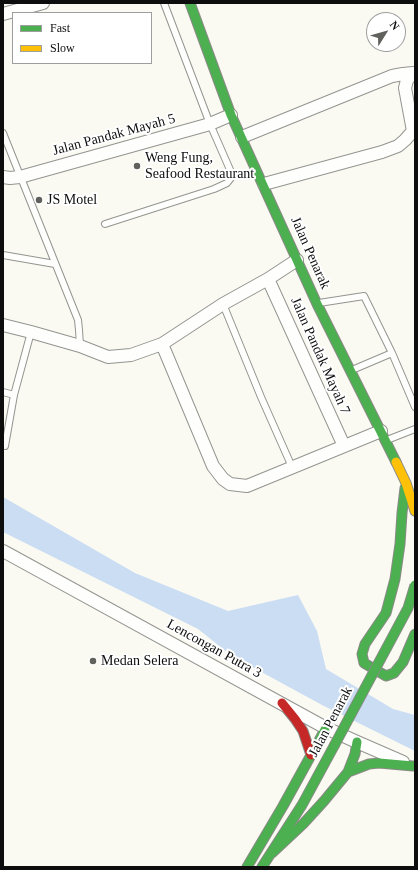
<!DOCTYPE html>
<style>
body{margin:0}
#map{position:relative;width:418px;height:870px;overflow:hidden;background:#fafaf2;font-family:Georgia,serif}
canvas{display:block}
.frame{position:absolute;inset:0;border:4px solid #0d0d0d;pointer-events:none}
.legend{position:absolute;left:12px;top:12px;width:140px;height:52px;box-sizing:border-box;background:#fff;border:1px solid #9e9e9e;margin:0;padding:5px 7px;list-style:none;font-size:12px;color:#0d0d0d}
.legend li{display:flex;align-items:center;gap:8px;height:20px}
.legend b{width:20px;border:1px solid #9e9e9e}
.north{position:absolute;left:366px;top:12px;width:40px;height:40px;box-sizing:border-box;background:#fff;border:1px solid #9e9e9e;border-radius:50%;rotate:53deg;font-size:11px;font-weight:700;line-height:16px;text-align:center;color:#0d0d0d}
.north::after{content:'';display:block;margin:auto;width:14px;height:18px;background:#60605d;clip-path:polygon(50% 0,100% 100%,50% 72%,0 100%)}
</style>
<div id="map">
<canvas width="418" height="870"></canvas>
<div class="frame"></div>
<ul class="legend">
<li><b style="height:5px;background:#4caf50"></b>Fast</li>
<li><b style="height:5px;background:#ffc107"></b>Slow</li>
</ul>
<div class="north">N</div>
</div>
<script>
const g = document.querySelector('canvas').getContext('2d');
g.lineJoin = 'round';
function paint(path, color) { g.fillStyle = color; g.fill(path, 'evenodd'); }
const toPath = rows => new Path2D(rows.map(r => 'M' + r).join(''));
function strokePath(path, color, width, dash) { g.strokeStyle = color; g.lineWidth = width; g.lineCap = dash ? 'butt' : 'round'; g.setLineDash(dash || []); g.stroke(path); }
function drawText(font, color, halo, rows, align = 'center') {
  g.font = font + ' Georgia,serif'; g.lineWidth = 4; g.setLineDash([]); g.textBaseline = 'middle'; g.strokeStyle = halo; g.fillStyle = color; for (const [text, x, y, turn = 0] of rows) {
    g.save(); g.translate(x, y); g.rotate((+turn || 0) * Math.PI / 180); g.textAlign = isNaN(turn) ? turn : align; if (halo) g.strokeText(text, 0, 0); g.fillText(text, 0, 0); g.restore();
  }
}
paint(toPath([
 [3,497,135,573,228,611,298,595,317,631,326,669,393,709,415,715,415,751,322,705,232,656,198,629,3,532]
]), '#caddf3');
const lane = toPath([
 [3,133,78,320,79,330,80,346],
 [105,224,214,189,227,183,231,178,231,172,210,124,164,3],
 [3,255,55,264],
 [319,303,364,296,392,353,352,370],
 [223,304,261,397,292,467],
 [392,353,415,407],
 [3,392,14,395],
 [387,440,415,429],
 [5,446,14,395,31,332]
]);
const street = toPath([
 [3,14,43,3],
 [242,137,392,76,403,74,413,73],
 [3,177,10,178,20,177,210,124,231,115],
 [264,184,382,152,398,146,405,140,413,131,405,88,407,80,413,73],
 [268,279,344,446],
 [3,325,31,332,80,346,108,357,131,355,162,344,213,466,223,479,230,484,247,486,381,431],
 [162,344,223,304,268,279,297,260],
 [3,551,326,728,357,742,403,762]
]);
const fast = toPath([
 [190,3,231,115,317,304,396,462],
 [405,488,402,513,400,544,395,579,386,613,365,644,362,654,364,663,386,676,394,673,403,662,415,634],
 [348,772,369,764,379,763,413,766],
 [272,853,303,824,324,801,348,772,355,754,357,742],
 [247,867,283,806,326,728],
 [262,867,302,805,334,746]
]);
const slow = toPath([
 [396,462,406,483,415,511]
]);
const jam = toPath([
 [282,703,295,719,303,731,311,755]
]);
strokePath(lane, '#949490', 8);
strokePath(street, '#949490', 14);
strokePath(fast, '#8a8a87', 11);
strokePath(slow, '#8a8a87', 11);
strokePath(jam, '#8a8a87', 11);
strokePath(lane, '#fefefd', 6);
strokePath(street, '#fefefd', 12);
strokePath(fast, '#4caf50', 9);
strokePath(slow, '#ffc107', 9);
strokePath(jam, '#c62828', 9);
const fastBridge = toPath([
 [334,746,408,608,415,585]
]);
strokePath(fastBridge, '#8a8a87', 11, []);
strokePath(fastBridge, '#4caf50', 9);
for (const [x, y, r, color] of [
 [137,166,4,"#60605d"],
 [39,200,4,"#60605d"],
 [93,661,4,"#60605d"]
]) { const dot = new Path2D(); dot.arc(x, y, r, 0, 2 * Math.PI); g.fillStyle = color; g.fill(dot); strokePath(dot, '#fff', 1.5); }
drawText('14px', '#0d0d0d', '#fff', [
 ["Jalan Pandak Mayah 5",114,135,-15],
 ["Jalan Penarak",310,253,66],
 ["Jalan Pandak Mayah 7",320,356,66],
 ["Lencongan Putra 3",214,649,29],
 ["Jalan Penarak",331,722,-62]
]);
drawText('14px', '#0d0d0d', '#fff', [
 ["Weng Fung,",145,158],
 ["Seafood Restaurant",145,174],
 ["JS Motel",47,200],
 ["Medan Selera",101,661]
], 'left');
</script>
